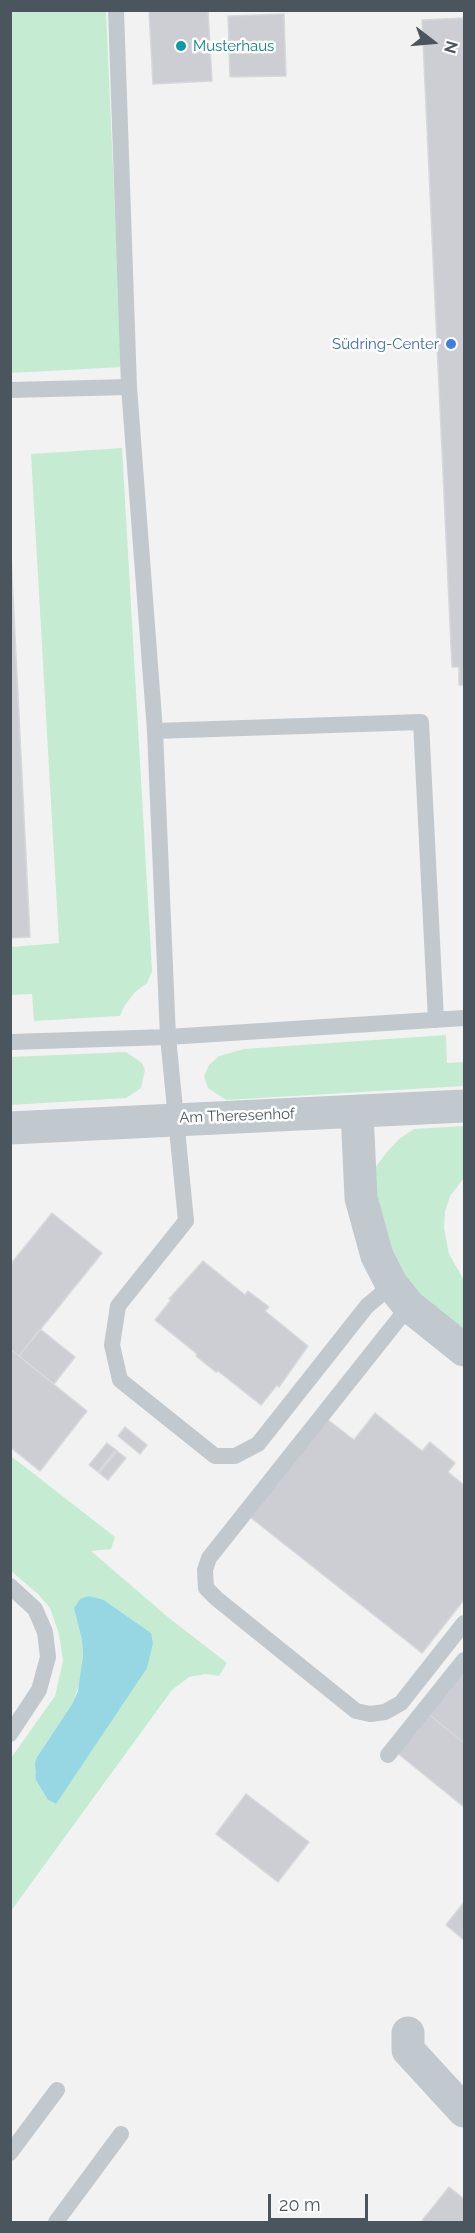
<!DOCTYPE html>
<meta charset="utf-8">
<style>
body{margin:0}
#map{position:relative;width:475px;height:2233px;overflow:hidden;background:#f3f2f2;font-family:Raleway,sans-serif}
canvas{display:block}
.frame{position:absolute;inset:0;border:12px solid #4b555d;pointer-events:none}
.north{position:absolute;left:403px;top:12px;width:60px;height:60px;-webkit-text-stroke:4px #fff;paint-order:stroke;rotate:106deg;font-size:16px;font-weight:700;line-height:24px;text-align:center;color:#4b555d}
.north::after{content:'';display:block;margin:auto;width:21px;height:27px;background:#4b555d;clip-path:polygon(50% 0,100% 100%,50% 72%,0 100%)}
.scale{position:absolute;left:268px;top:2194px;width:100px;height:27px;box-sizing:border-box;border:3px solid #4b555d;border-top:0;padding-left:8px;font-size:18px;line-height:21px;white-space:nowrap;color:#4b555d;-webkit-text-stroke:4px #fff;paint-order:stroke}
</style>
<div id="map">
<canvas width="475" height="2233"></canvas>
<div class="frame"></div>
<div class="north">N</div>
<div class="scale">20 m</div>
</div>
<script>
const g = document.querySelector('canvas').getContext('2d');
g.lineJoin = 'round';
function paint(path, color) { g.fillStyle = color; g.fill(path, 'evenodd'); }
const toPath = rows => new Path2D(rows.map(r => 'M' + r).join(''));
function strokePath(path, color, width, dash) { g.strokeStyle = color; g.lineWidth = width; g.lineCap = dash ? 'butt' : 'round'; g.setLineDash(dash || []); g.stroke(path); }
function drawText(font, color, halo, rows, align = 'center') {
  g.font = font + ' Raleway,sans-serif'; g.lineWidth = 5; g.setLineDash([]); g.textBaseline = 'middle'; g.strokeStyle = halo; g.fillStyle = color; for (const [text, x, y, turn = 0] of rows) {
    g.save(); g.translate(x, y); g.rotate((+turn || 0) * Math.PI / 180); g.textAlign = isNaN(turn) ? turn : align; if (halo) g.strokeText(text, 0, 0); g.fillText(text, 0, 0); g.restore();
  }
}
paint(toPath([
 [11,11,106,11,122,367,11,373],
 [122,448,152,971,147,983,135,992,125,1005,120,1016,34,1021,32,994,11,995,11,947,59,943,31,454],
 [446,1035,447,1063,464,1062,464,1086,226,1100,208,1088,204,1076,209,1065,219,1056,244,1049],
 [126,1052,142,1063,145,1070,141,1088,126,1098,11,1105,11,1057],
 [464,1126,464,1178,450,1196,445,1212,444,1228,449,1254,464,1280,464,1333,412,1291,384,1245,374,1173,377,1165,387,1152,399,1139,414,1129],
 [11,1456,115,1537,111,1549,91,1551,169,1618,227,1663,219,1676,205,1674,189,1677,172,1690,11,1911,11,1758,55,1696,63,1661,59,1634,50,1608,38,1594,11,1571],
 [104,1600,151,1633,153,1643,55,1804,48,1800,35,1772,37,1757,72,1704,81,1680,83,1656,82,1640,74,1608]
]), '#c5ecd3');
paint(toPath([
 [89,1596,104,1600,151,1633,153,1643,147,1668,56,1804,48,1800,36,1780,35,1763,37,1757,72,1704,78,1691,83,1656,82,1640,74,1608,80,1599]
]), '#97d7e4');
const building = toPath([
 [149,10,208,10,212,81,153,84,149,10],
 [284,14,286,76,230,77,228,16,284,14],
 [464,18,464,685,459,685,459,667,452,667,422,20,464,18],
 [10,535,30,937,10,938,10,535],
 [52,1213,102,1253,19,1356,10,1349,10,1265,52,1213],
 [203,1261,245,1295,248,1291,269,1307,265,1311,308,1346,279,1387,277,1385,261,1405,218,1371,216,1372,196,1356,197,1354,155,1320,171,1300,169,1299,203,1261],
 [40,1329,75,1357,54,1384,19,1356,40,1329],
 [10,1349,87,1411,40,1471,10,1447,10,1349],
 [375,1413,422,1451,430,1442,455,1463,448,1472,464,1485,464,1600,422,1653,250,1517,328,1420,354,1440,375,1413],
 [125,1427,147,1445,140,1454,118,1436,125,1427],
 [107,1443,116,1450,98,1472,89,1465,107,1443],
 [117,1451,126,1458,108,1480,99,1473,117,1451],
 [464,1667,464,1743,427,1713,464,1667],
 [427,1713,464,1743,464,1807,396,1752,427,1713],
 [246,1794,309,1842,278,1882,216,1834,246,1794],
 [464,1902,464,1940,446,1925,464,1902],
 [449,2187,464,2199,464,2222,421,2222,449,2187]
]);
paint(building, '#ccced3');
strokePath(building, '#d6d8dc', 1.5);
strokePath(toPath([
 [116,10,129,387,155,731,168,1037,186,1221,118,1306,112,1345,120,1380,215,1456,235,1456,258,1444,367,1306,392,1285],
 [10,390,129,387],
 [155,731,421,722,436,1020],
 [10,1042,168,1037,464,1018],
 [409,1306,209,1558,205,1570,206,1588,217,1599,356,1711,370,1714,385,1712,401,1703,464,1623],
 [10,1586,35,1609,45,1632,48,1657,39,1690,10,1734],
 [388,1755,464,1660],
 [10,2153,57,2090],
 [56,2222,121,2134]
]), '#c1c9ce', 16);
strokePath(toPath([
 [357,1112,361,1198,377,1256,392,1285,409,1306,464,1350],
 [10,1128,464,1106],
 [408,2033,408,2050,464,2111]
]), '#c1c9ce', 33);
for (const [x, y, r, color] of [
 [181,46,6,"#0f9aa8"],
 [451,344,6,"#3f7fe0"]
]) { const dot = new Path2D(); dot.arc(x, y, r, 0, 2 * Math.PI); g.fillStyle = color; g.fill(dot); strokePath(dot, '#fff', 2); }
drawText('15px', '#0d838f', '#fff', [
 ["Musterhaus",193,46]
], 'left');
drawText('15px', '#366cbe', '#fff', [
 ["Südring-Center",439,344]
], 'right');
drawText('15px', '#4b555d', '#fff', [
 ["Am Theresenhof",237,1116,-2]
]);
</script>
